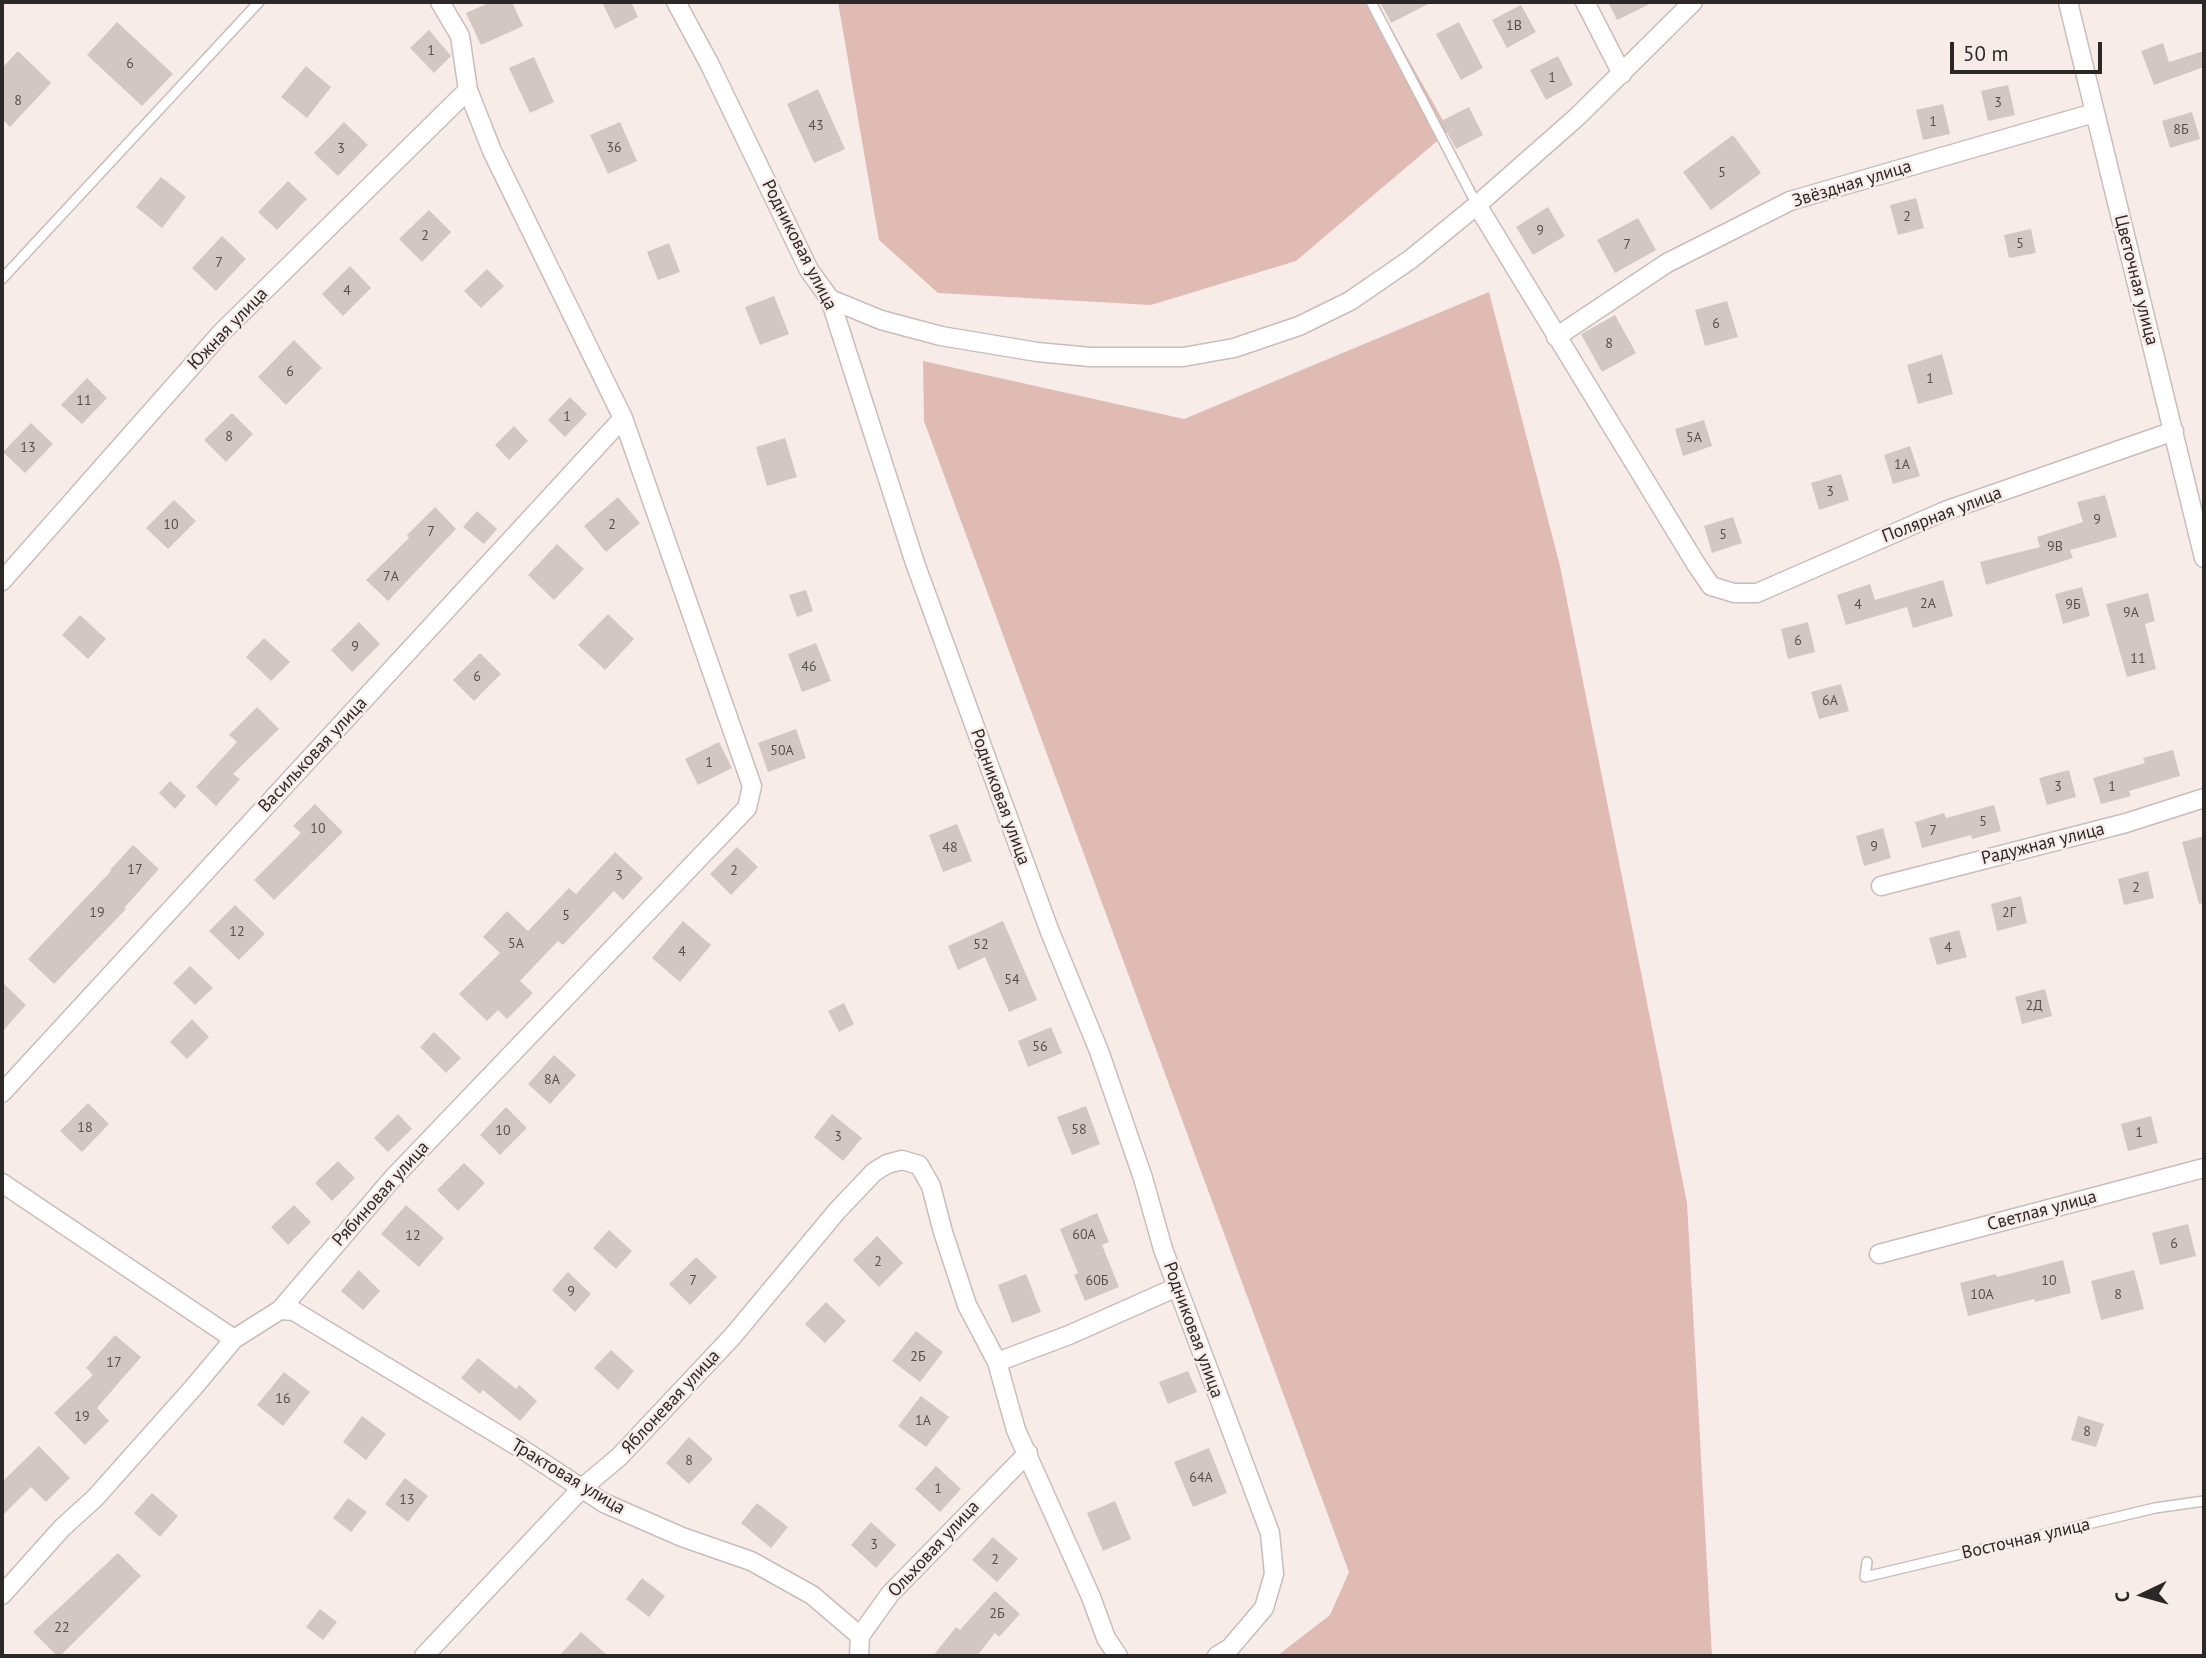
<!DOCTYPE html>
<meta charset="utf-8">
<style>
body{margin:0}
#map{position:relative;width:2206px;height:1658px;overflow:hidden;background:#f8ece9;font-family:"PT Sans",sans-serif}
canvas{display:block}
.frame{position:absolute;inset:0;border:4px solid #2c2827;pointer-events:none}
.north{position:absolute;left:2108px;top:1560px;width:70px;height:70px;-webkit-text-stroke:5px #f8ece9;paint-order:stroke;rotate:265deg;font-size:19px;font-weight:700;line-height:28px;text-align:center;color:#2c2827}
.north::after{content:'';display:block;margin:auto;width:24px;height:32px;background:#2c2827;clip-path:polygon(50% 0,100% 100%,50% 72%,0 100%)}
.scale{position:absolute;left:1950px;top:42px;width:152px;height:32px;box-sizing:border-box;border:4px solid #2c2827;border-top:0;padding-left:9px;font-size:21px;line-height:24px;white-space:nowrap;color:#2c2827;-webkit-text-stroke:5px #f8ece9;paint-order:stroke}
</style>
<div id="map">
<canvas width="2206" height="1658"></canvas>
<div class="frame"></div>
<div class="north">С</div>
<div class="scale">50 m</div>
</div>
<script>
const g = document.querySelector('canvas').getContext('2d');
g.lineJoin = 'round';
function paint(path, color) { g.fillStyle = color; g.fill(path, 'evenodd'); }
const toPath = rows => new Path2D(rows.map(r => 'M' + r).join(''));
function strokePath(path, color, width, dash) { g.strokeStyle = color; g.lineWidth = width; g.lineCap = dash ? 'butt' : 'round'; g.setLineDash(dash || []); g.stroke(path); }
function drawText(font, color, halo, rows, align = 'center') {
  g.font = font + ' "PT Sans",sans-serif'; g.lineWidth = 5; g.setLineDash([]); g.textBaseline = 'middle'; g.strokeStyle = halo; g.fillStyle = color; for (const [text, x, y, turn = 0] of rows) {
    g.save(); g.translate(x, y); g.rotate((+turn || 0) * Math.PI / 180); g.textAlign = isNaN(turn) ? turn : align; if (halo) g.strokeText(text, 0, 0); g.fillText(text, 0, 0); g.restore();
  }
}
paint(toPath([
 [838,2,1376,2,1449,131,1296,261,1151,305,938,293,879,240],
 [1489,292,1560,566,1687,1203,1712,1656,1277,1656,1330,1615,1349,1572,924,421,923,361,1184,419]
]), '#dfbbb4');
paint(toPath([
 [491,2,512,2,523,26,481,45,466,13],
 [602,2,631,2,638,17,615,29],
 [1380,2,1432,2,1391,23],
 [1608,2,1654,2,1617,20],
 [1521,5,1536,32,1507,48,1492,20],
 [117,22,173,74,142,106,87,55],
 [1459,22,1483,68,1461,80,1436,34],
 [429,30,451,56,434,73,410,48],
 [2163,43,2169,62,2204,51,2204,67,2154,85,2141,51],
 [18,51,51,83,10,127,2,119,2,68],
 [1558,56,1573,85,1546,100,1530,70],
 [534,57,554,102,530,113,509,68],
 [306,66,331,87,307,118,281,97],
 [2008,85,2015,115,1988,121,1981,91],
 [818,89,845,149,814,163,787,104],
 [1943,104,1950,134,1923,140,1916,110],
 [1469,107,1483,135,1456,149,1441,121],
 [2192,112,2200,139,2170,148,2162,121],
 [344,122,368,145,338,176,314,153],
 [620,122,637,161,608,174,590,135],
 [1733,135,1761,173,1711,210,1683,172],
 [161,177,186,197,162,228,136,207],
 [288,181,307,199,277,230,258,212],
 [1916,198,1924,228,1898,235,1890,205],
 [1548,207,1565,236,1533,255,1516,227],
 [429,210,451,232,422,262,399,239],
 [1638,218,1656,250,1615,273,1597,240],
 [2031,229,2036,253,2009,258,2004,235],
 [222,236,246,259,216,291,192,268],
 [669,243,680,272,658,280,647,252],
 [350,266,371,288,343,316,322,294],
 [487,269,504,286,481,308,464,291],
 [774,296,789,334,760,345,745,307],
 [1727,301,1738,337,1705,346,1695,310],
 [1615,315,1636,353,1602,372,1581,334],
 [294,340,322,368,286,405,258,377],
 [1942,354,1953,394,1918,404,1907,365],
 [87,378,107,398,82,424,61,405],
 [570,397,587,414,565,437,548,420],
 [232,413,253,434,226,462,204,440],
 [1704,420,1712,446,1683,456,1675,429],
 [31,423,53,444,25,473,3,452],
 [514,426,528,441,509,460,495,445],
 [785,438,797,477,767,486,756,447],
 [1910,446,1920,476,1893,484,1884,455],
 [1841,474,1849,500,1819,510,1811,483],
 [2105,495,2117,537,2070,550,2073,558,1986,585,1980,562,2040,547,2037,537,2083,522,2077,502],
 [618,497,640,523,606,552,584,526],
 [174,500,196,521,168,549,146,528],
 [435,507,456,529,388,601,366,580,409,538,407,535],
 [477,511,497,529,484,544,463,527],
 [1733,517,1742,543,1712,553,1704,526],
 [557,544,584,569,554,600,528,575],
 [1943,580,1953,616,1913,628,1907,607,1846,625,1837,595,1870,584,1875,600],
 [2082,587,2090,616,2063,624,2055,594],
 [806,590,813,611,797,617,789,595],
 [2148,593,2155,621,2145,624,2156,669,2127,677,2106,604],
 [608,614,634,639,605,670,578,645],
 [80,615,106,639,88,659,62,635],
 [359,622,380,644,352,672,331,650],
 [1808,622,1815,652,1788,659,1781,629],
 [264,638,290,662,271,681,246,657],
 [816,643,831,681,802,692,788,654],
 [480,653,501,674,474,701,453,680],
 [1841,684,1849,711,1819,719,1811,692],
 [257,707,279,729,233,774,240,779,216,806,196,787,237,742,229,735],
 [796,729,806,758,768,772,758,743],
 [719,742,732,768,698,785,685,759],
 [2173,750,2180,776,2129,791,2131,796,2101,804,2093,778,2145,763,2143,758],
 [2069,770,2076,797,2047,805,2039,778],
 [170,781,186,796,175,809,159,793],
 [315,804,343,832,274,900,254,880,301,833,293,826],
 [1994,805,2001,831,1972,839,1971,835,1922,848,1915,822,1944,813,1946,818],
 [957,824,972,861,943,872,929,835],
 [1883,828,1891,858,1864,866,1856,836],
 [2204,836,2204,903,2199,904,2182,842],
 [133,845,159,869,124,908,126,909,54,984,28,959,111,871,110,870],
 [737,847,758,867,731,895,710,874],
 [615,852,643,878,623,900,614,891,563,945,558,941,520,981,533,993,507,1019,498,1010,487,1021,459,994,500,953,483,937,507,911,528,931,569,888,576,894],
 [2148,871,2154,898,2124,905,2118,879],
 [2021,896,2027,923,1997,931,1991,904],
 [235,905,265,934,239,960,209,931],
 [683,921,711,945,680,982,652,958],
 [1003,921,1037,1000,1009,1012,985,957,958,970,948,946],
 [1959,930,1967,957,1937,965,1929,938],
 [190,966,213,988,195,1005,173,983],
 [2,982,26,1005,2,1032],
 [2045,989,2052,1016,2022,1024,2015,997],
 [844,1003,854,1024,839,1032,828,1011],
 [192,1019,209,1037,187,1059,170,1042],
 [1051,1027,1062,1053,1028,1067,1018,1041],
 [434,1032,461,1058,446,1073,420,1047],
 [554,1055,576,1075,550,1104,528,1084],
 [88,1103,109,1124,82,1152,60,1131],
 [1086,1106,1100,1144,1072,1155,1057,1117],
 [506,1107,527,1128,500,1155,480,1135],
 [398,1114,412,1129,388,1152,374,1138],
 [832,1114,862,1138,843,1161,814,1137],
 [2151,1116,2158,1143,2128,1151,2121,1124],
 [338,1161,355,1178,332,1201,315,1183],
 [464,1163,485,1183,458,1211,437,1190],
 [294,1205,311,1222,288,1245,271,1227],
 [406,1205,444,1238,419,1267,381,1234],
 [1097,1213,1109,1242,1102,1245,1119,1287,1085,1301,1074,1275,1078,1273,1060,1229],
 [2188,1224,2196,1256,2160,1265,2152,1233],
 [609,1230,632,1251,616,1269,593,1248],
 [877,1236,903,1263,879,1287,853,1260],
 [696,1257,717,1277,690,1305,669,1284],
 [2063,1260,2071,1293,2035,1302,2034,1299,1968,1316,1960,1283,1996,1274,1997,1277],
 [359,1270,380,1291,363,1310,341,1291],
 [2134,1270,2144,1309,2101,1320,2091,1281],
 [568,1272,591,1294,575,1312,552,1290],
 [1026,1274,1041,1312,1012,1323,998,1285],
 [826,1302,846,1321,825,1343,805,1324],
 [916,1331,943,1352,920,1382,892,1361],
 [115,1335,141,1357,97,1408,109,1421,85,1445,54,1413,93,1375,86,1368],
 [611,1350,634,1371,618,1390,594,1368],
 [478,1358,516,1389,519,1385,537,1401,520,1421,483,1390,480,1394,461,1378],
 [1188,1371,1197,1392,1168,1404,1159,1382],
 [284,1372,310,1392,283,1426,257,1405],
 [921,1396,949,1417,926,1447,898,1426],
 [362,1416,386,1434,366,1460,343,1442],
 [2078,1416,2104,1424,2096,1447,2071,1440],
 [689,1437,713,1459,689,1484,666,1463],
 [39,1446,70,1478,46,1502,31,1487,2,1516,2,1482],
 [1209,1448,1227,1493,1193,1507,1174,1462],
 [936,1466,961,1489,940,1512,915,1489],
 [405,1478,428,1496,408,1522,385,1504],
 [152,1493,178,1516,160,1537,134,1513],
 [348,1498,367,1512,351,1532,333,1518],
 [1115,1501,1131,1539,1103,1551,1087,1513],
 [757,1503,788,1527,771,1548,741,1523],
 [871,1522,896,1545,876,1568,851,1545],
 [993,1537,1018,1559,997,1582,972,1560],
 [118,1553,141,1576,60,1656,57,1656,33,1632],
 [642,1578,665,1596,649,1617,626,1599],
 [995,1591,1020,1614,999,1637,995,1633,977,1656,933,1656,956,1627,960,1630],
 [320,1609,337,1622,323,1640,306,1627],
 [581,1632,608,1656,559,1656]
]), '#d3c7c4');
const service = toPath([
 [1371,2,1477,205],
 [2,279,259,2],
 [1867,1562,1865,1577,2155,1508,2204,1501]
]);
const minor = toPath([
 [676,2,709,63,809,270,830,299,915,563,1050,932,1099,1051,1143,1178,1163,1249,1270,1533,1274,1574,1264,1608,1230,1648,1217,1656],
 [1585,2,1622,74],
 [2068,2,2204,558],
 [1477,205,1696,564,1711,586,1734,593,1757,593,1945,511,2174,431],
 [830,299,881,320,941,336,1037,352,1090,357,1183,357,1234,348,1299,326,1350,301,1411,259,1477,205,1577,117,1693,2],
 [1556,337,1667,263,1790,201,2094,113],
 [2,581,221,333,468,90],
 [1881,886,2126,823,2204,798],
 [2,1093,623,418],
 [2,1183,234,1339],
 [1879,1254,2204,1168],
 [280,1310,294,1311,522,1449,604,1503,682,1537,751,1561,812,1595,860,1636],
 [997,1362,1069,1335,1177,1287],
 [2,1595,62,1528,95,1498,193,1388,234,1339,280,1310,392,1179,747,808,752,786,623,418,492,151,468,90,460,36,440,2],
 [424,1656,582,1488,619,1457,732,1337,837,1211,874,1172,887,1164,902,1160,919,1165,931,1186,943,1232,967,1305,997,1362,1016,1430,1091,1597,1106,1638,1118,1656],
 [859,1656,860,1636,890,1594,1028,1453]
]);
strokePath(service, '#c9bdbb', 12);
strokePath(minor, '#c9bdbb', 21);
strokePath(service, '#fff', 9);
strokePath(minor, '#fff', 18);
drawText('14px', '#56504e', null, [
 ["1В",1514,26],
 ["1",431,51],
 ["6",130,64],
 ["1",1552,78],
 ["8",18,101],
 ["3",1998,103],
 ["1",1933,122],
 ["43",816,126],
 ["8Б",2181,130],
 ["36",614,148],
 ["3",341,149],
 ["5",1722,173],
 ["2",1907,217],
 ["9",1540,231],
 ["2",425,236],
 ["5",2020,244],
 ["7",1627,245],
 ["7",219,263],
 ["4",347,291],
 ["6",1716,324],
 ["8",1609,344],
 ["6",290,372],
 ["1",1930,379],
 ["11",84,401],
 ["1",567,417],
 ["8",229,437],
 ["5А",1694,438],
 ["13",28,448],
 ["1А",1902,465],
 ["3",1830,492],
 ["9",2097,520],
 ["10",171,525],
 ["2",612,525],
 ["7",431,532],
 ["5",1723,535],
 ["9В",2055,547],
 ["7А",391,577],
 ["2А",1928,604],
 ["4",1858,605],
 ["9Б",2073,605],
 ["9А",2131,613],
 ["6",1798,641],
 ["9",355,647],
 ["11",2138,659],
 ["46",809,667],
 ["6",477,677],
 ["6А",1830,701],
 ["50А",782,751],
 ["1",709,763],
 ["3",2058,787],
 ["1",2112,787],
 ["5",1983,822],
 ["10",318,829],
 ["7",1933,831],
 ["9",1874,847],
 ["48",950,848],
 ["17",135,870],
 ["2",734,871],
 ["3",619,876],
 ["2",2136,888],
 ["19",97,913],
 ["2Г",2009,913],
 ["5",566,916],
 ["12",237,932],
 ["5А",516,944],
 ["52",981,945],
 ["4",1948,948],
 ["4",682,952],
 ["54",1012,980],
 ["2Д",2034,1006],
 ["56",1040,1047],
 ["8А",552,1080],
 ["18",85,1128],
 ["58",1079,1130],
 ["10",503,1131],
 ["1",2139,1133],
 ["3",838,1137],
 ["60А",1084,1235],
 ["12",413,1236],
 ["6",2174,1244],
 ["2",878,1262],
 ["7",693,1281],
 ["60Б",1097,1281],
 ["10",2049,1281],
 ["9",571,1292],
 ["10А",1982,1295],
 ["8",2118,1295],
 ["2Б",918,1357],
 ["17",114,1363],
 ["16",283,1399],
 ["19",82,1417],
 ["1А",923,1421],
 ["8",2087,1432],
 ["8",689,1461],
 ["64А",1201,1478],
 ["1",938,1489],
 ["13",407,1500],
 ["3",874,1545],
 ["2",995,1560],
 ["2Б",997,1614],
 ["22",62,1628]
]);
drawText('18px', '#2c2827', '#f8ece9', [
 ["Звёздная улица",1852,184,-17],
 ["Родниковая улица",799,245,63],
 ["Цветочная улица",2136,280,76],
 ["Южная улица",228,329,-46],
 ["Полярная улица",1942,515,-21],
 ["Васильковая улица",313,755,-47],
 ["Родниковая улица",1000,797,70],
 ["Радужная улица",2043,844,-14],
 ["Рябиновая улица",381,1194,-48],
 ["Светлая улица",2042,1211,-15],
 ["Родниковая улица",1193,1330,70],
 ["Яблоневая улица",671,1402,-47],
 ["Трактовая улица",568,1477,31],
 ["Восточная улица",2026,1539,-13],
 ["Ольховая улица",934,1549,-47]
]);
</script>
